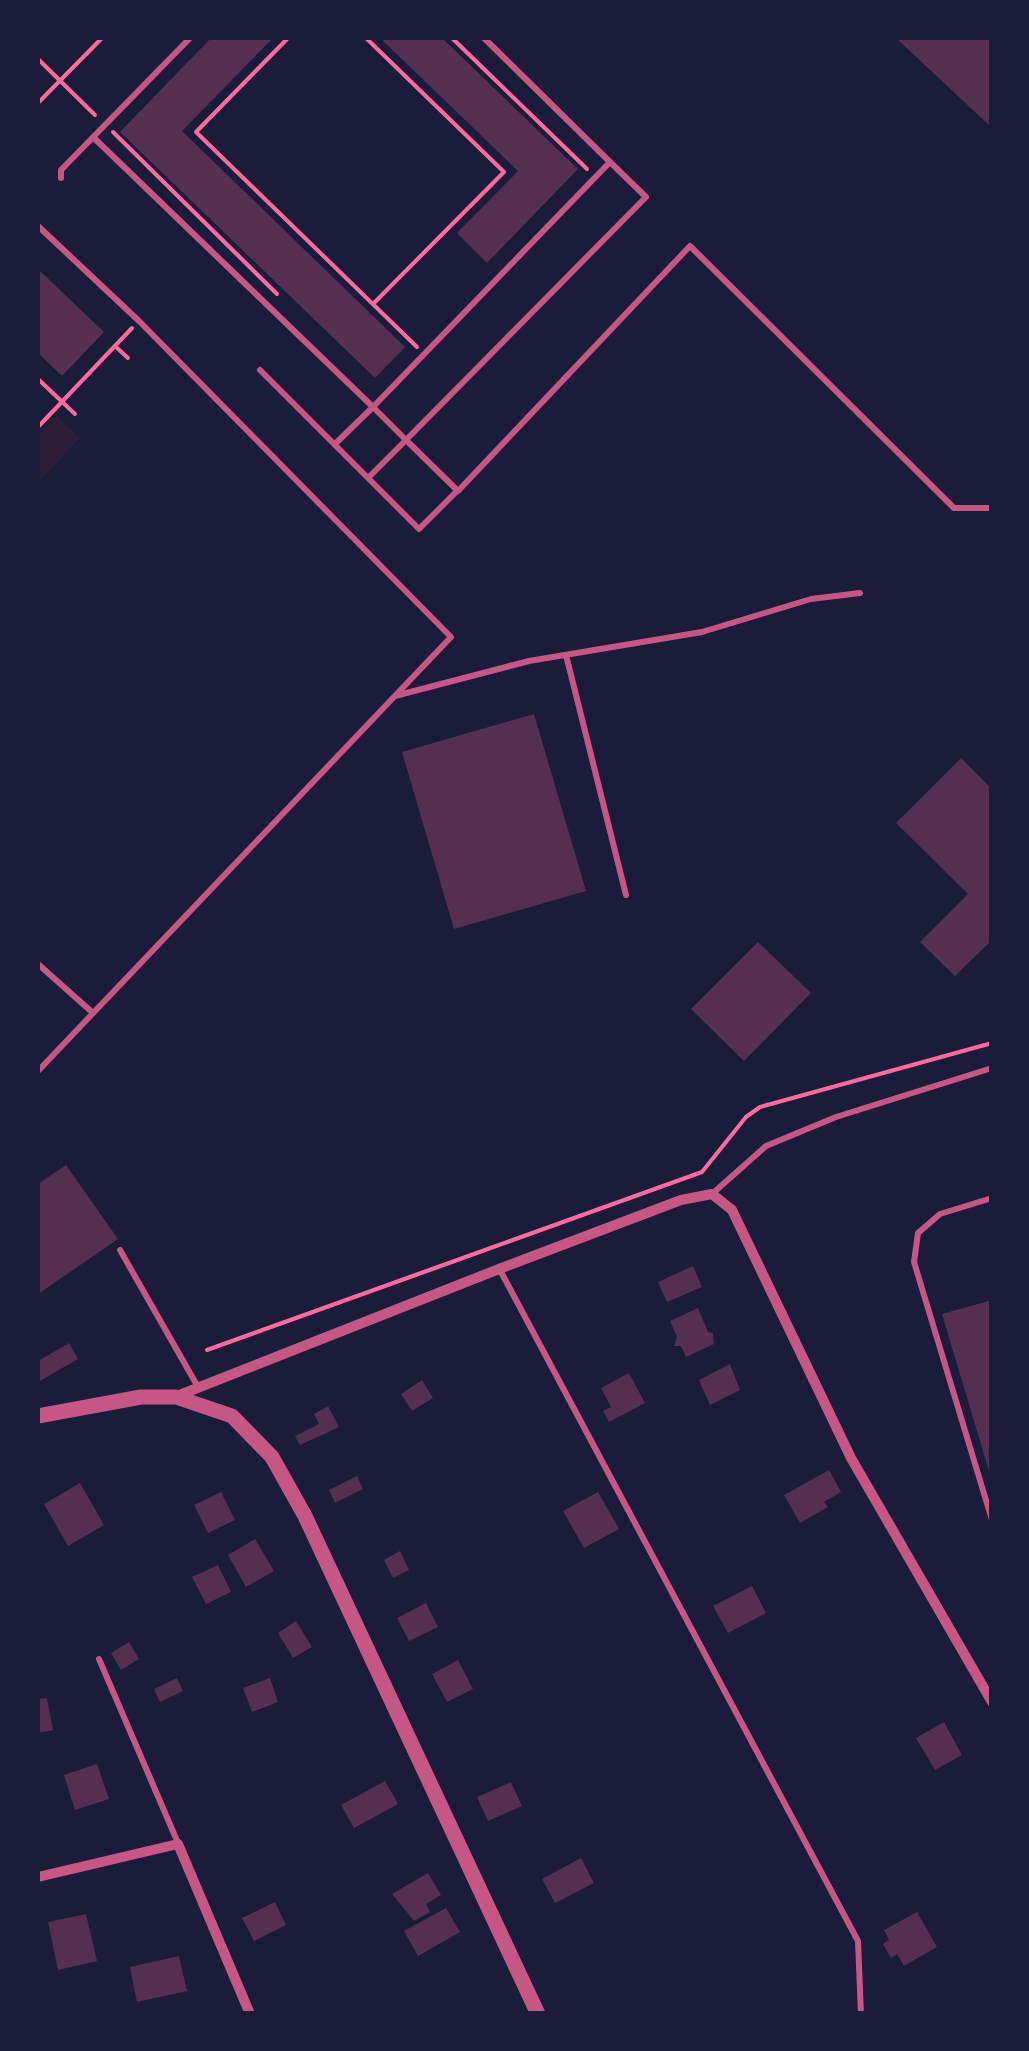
<!DOCTYPE html>
<style>
body{margin:0}
#map{position:relative;width:1029px;height:2051px;overflow:hidden;background:#1b1b3a;font-family:Literata,serif}
canvas{display:block}
.frame{position:absolute;inset:0;border:40px solid #1b1b3a;pointer-events:none}
</style>
<div id="map">
<canvas width="1029" height="2051"></canvas>
<div class="frame"></div>
</div>
<script>
const g = document.querySelector('canvas').getContext('2d');
g.lineJoin = 'round';
function paint(path, color) { g.fillStyle = color; g.fill(path, 'evenodd'); }
const toPath = rows => new Path2D(rows.map(r => 'M' + r).join(''));
function strokePath(path, color, width, dash) { g.strokeStyle = color; g.lineWidth = width; g.lineCap = dash ? 'butt' : 'round'; g.setLineDash(dash || []); g.stroke(path); }
paint(toPath([
 [56,415,80,438,38,483,38,435]
]), '#2a1e3b');
paint(toPath([
 [211,38,273,38,182,131,405,347,375,378,120,132],
 [380,38,442,38,578,169,487,263,457,233,518,171],
 [896,38,992,38,992,128],
 [38,269,104,332,62,376,38,353],
 [534,714,586,891,454,929,402,752],
 [961,758,992,789,992,940,955,976,920,942,968,894,896,823],
 [758,942,811,993,744,1061,691,1009],
 [66,1165,118,1239,38,1294,38,1184],
 [693,1266,702,1287,667,1302,658,1282],
 [992,1300,992,1478,991,1478,942,1314],
 [698,1308,708,1332,713,1333,714,1344,686,1357,681,1346,674,1346,677,1337,670,1321],
 [69,1343,78,1359,38,1382,38,1361],
 [730,1364,740,1390,710,1405,699,1380],
 [629,1373,645,1403,609,1422,603,1411,611,1407,601,1388],
 [422,1380,433,1398,412,1411,401,1394],
 [328,1406,339,1427,300,1445,295,1436,319,1424,314,1414],
 [829,1470,841,1492,824,1502,828,1507,800,1523,784,1495],
 [357,1476,363,1489,335,1503,329,1490],
 [80,1483,104,1525,68,1546,44,1504],
 [221,1492,235,1520,208,1533,194,1505],
 [598,1492,619,1529,584,1548,563,1511],
 [255,1539,274,1571,246,1587,228,1555],
 [400,1551,409,1570,393,1578,384,1560],
 [218,1565,231,1592,206,1604,192,1577],
 [752,1586,766,1613,728,1633,713,1606],
 [426,1603,438,1627,409,1641,397,1618],
 [296,1621,312,1647,293,1658,278,1633],
 [129,1642,139,1659,121,1670,111,1653],
 [458,1660,473,1689,447,1702,432,1674],
 [177,1678,183,1691,160,1702,154,1689],
 [270,1678,278,1702,252,1712,243,1688],
 [47,1698,53,1730,38,1733,38,1699],
 [944,1722,962,1755,935,1770,916,1738],
 [97,1764,109,1799,75,1810,64,1775],
 [385,1781,398,1804,354,1828,341,1805],
 [511,1782,522,1806,488,1821,477,1797],
 [581,1858,594,1883,555,1903,542,1879],
 [428,1873,441,1895,426,1904,430,1912,414,1921,392,1894],
 [275,1902,286,1925,254,1941,242,1918],
 [446,1908,460,1932,418,1956,404,1931],
 [917,1912,937,1947,904,1966,897,1954,891,1958,883,1944,889,1940,884,1930],
 [86,1914,97,1961,58,1970,48,1922],
 [179,1956,187,1991,137,2002,130,1967]
]), '#542f53');
strokePath(toPath([
 [288,38,196,132,417,347],
 [366,38,504,172,373,304],
 [452,38,587,169],
 [38,59,95,115],
 [38,103,102,38],
 [113,132,277,294],
 [115,346,128,358],
 [38,379,75,414],
 [38,427,132,328],
 [207,1350,702,1172,746,1117,760,1107,992,1043]
]), '#ff6b9d', 4);
strokePath(toPath([
 [93,137,373,407,610,162,484,38],
 [61,178,61,170,190,38],
 [38,226,139,321,451,637,38,1071],
 [260,370,419,529,457,491],
 [335,444,373,407,406,440,646,197,610,162],
 [368,478,406,440,458,491,690,246,954,508,992,508],
 [566,655,626,895],
 [395,696,529,661,702,632,811,599,860,593],
 [38,964,93,1013],
 [712,1194,766,1146,836,1117,992,1068],
 [992,1198,940,1214,918,1233,914,1262,992,1520],
 [120,1250,198,1387],
 [500,1270,858,1941,861,2014],
 [99,1659,178,1843]
]), '#c65784', 6);
strokePath(toPath([
 [177,1396,499,1269,681,1200,712,1194,732,1210,851,1458,992,1702],
 [38,1877,178,1844,250,2014]
]), '#c65784', 10);
strokePath(toPath([
 [38,1416,141,1397,176,1397,232,1416,272,1457,305,1516,538,2014]
]), '#c65784', 15);
</script>
